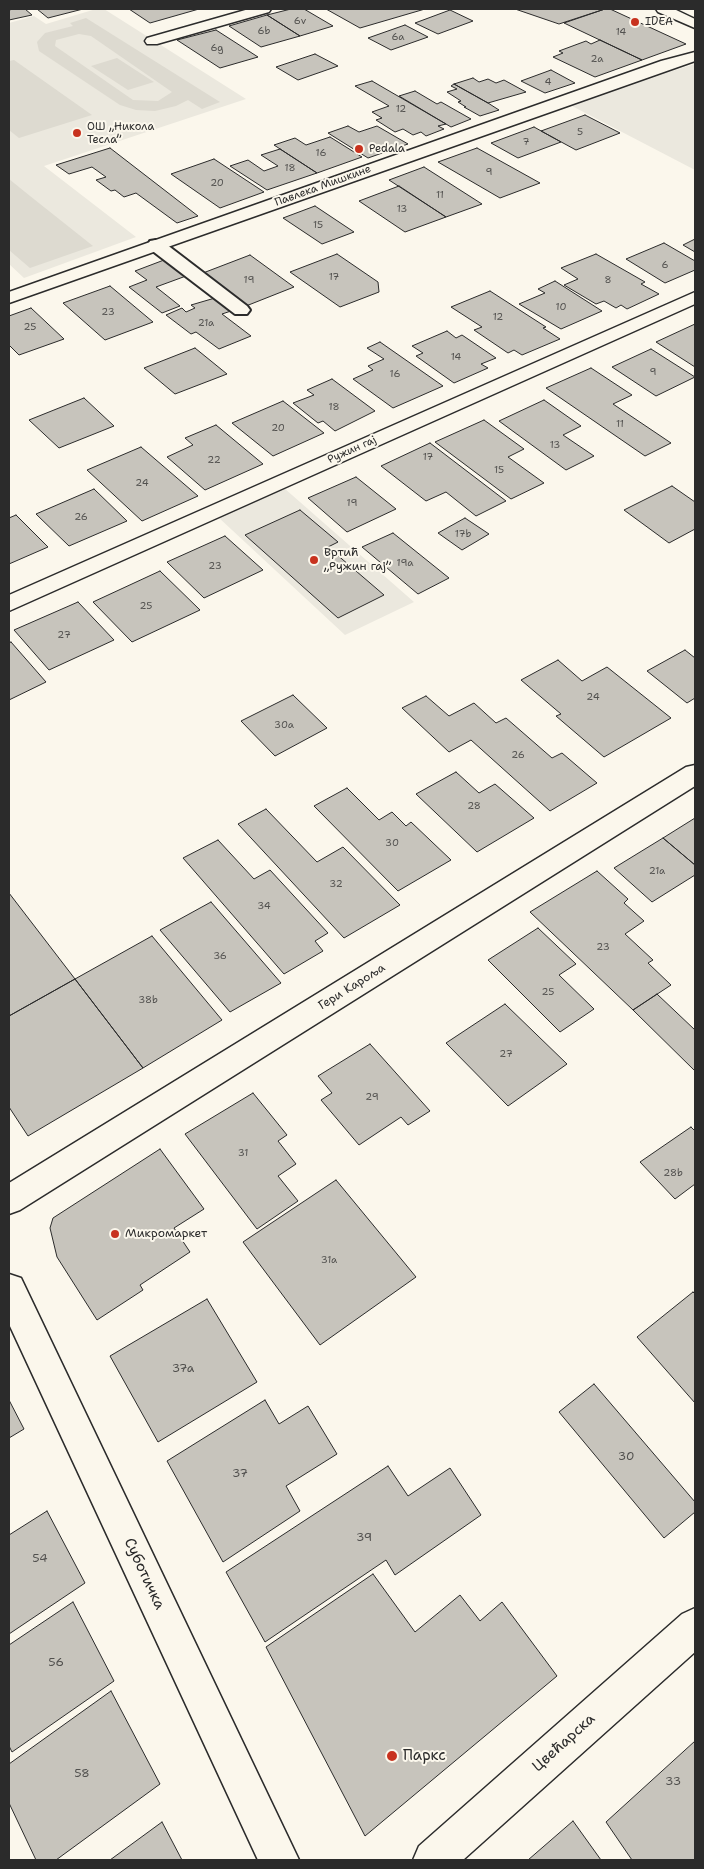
<!DOCTYPE html>
<meta charset="utf-8">
<style>
body{margin:0}
#map{position:relative;width:704px;height:1869px;overflow:hidden;background:#fbf7ec;font-family:"Shantell Sans",sans-serif}
canvas{display:block}
.frame{position:absolute;inset:0;border:10px solid #2b2b2b;pointer-events:none}
</style>
<div id="map">
<canvas width="704" height="1869"></canvas>
<div class="frame"></div>
</div>
<script>
const g = document.querySelector('canvas').getContext('2d');
g.lineJoin = 'round';
function paint(path, color) { g.fillStyle = color; g.fill(path, 'evenodd'); }
const toPath = rows => new Path2D(rows.map(r => 'M' + r).join(''));
function strokePath(path, color, width, dash) { g.strokeStyle = color; g.lineWidth = width; g.lineCap = dash ? 'butt' : 'round'; g.setLineDash(dash || []); g.stroke(path); }
function drawText(font, color, halo, rows, align = 'center') {
  g.font = font + ' "Shantell Sans",sans-serif'; g.lineWidth = 4; g.setLineDash([]); g.textBaseline = 'middle'; g.strokeStyle = halo; g.fillStyle = color; for (const [text, x, y, turn = 0] of rows) {
    g.save(); g.translate(x, y); g.rotate((+turn || 0) * Math.PI / 180); g.textAlign = isNaN(turn) ? turn : align; if (halo) g.strokeText(text, 0, 0); g.fillText(text, 0, 0); g.restore();
  }
}
paint(toPath([
 [96,9,104,9,246,99,44,166,136,237,24,278,9,264,9,23,34,16,46,24],
 [695,64,695,170,572,106,669,72],
 [284,488,414,602,345,635,218,517]
]), '#ebe8de');
paint(toPath([
 [86,18,220,102,202,109,188,100,176,106,155,111,136,110,120,105,39,51,37,42,45,33,73,26,70,23],
 [79,34,91,36,172,92,158,101,133,100,55,46,56,40],
 [117,58,154,82,128,90,91,66],
 [14,60,92,115,19,138,9,130,9,61],
 [9,179,30,196,93,246,30,268,9,250]
]), '#dddad0');
const building = toPath([
 [14,9,25,9,32,15,9,20,9,10,14,9],
 [37,9,83,9,48,18,37,9],
 [129,9,199,9,150,23,129,9],
 [291,9,304,9,333,26,300,36,267,15,291,9],
 [326,9,425,9,360,28,326,9],
 [515,9,605,9,559,24,515,9],
 [605,9,610,9,686,44,642,60,564,23,605,9],
 [450,10,473,21,438,34,415,23,450,10],
 [267,15,300,36,261,47,229,26,267,15],
 [405,25,428,37,391,50,368,38,405,25],
 [216,30,258,57,220,68,177,40,216,30],
 [600,40,642,60,595,77,553,57,563,53,559,51,586,41,591,44,600,40],
 [315,54,338,66,298,80,276,67,315,54],
 [551,70,575,83,545,93,521,81,551,70],
 [473,78,479,82,488,79,496,83,504,80,526,92,488,103,454,84,473,78],
 [372,81,446,124,438,126,444,129,426,136,421,132,413,135,403,129,395,132,376,120,382,118,372,112,389,106,355,86,372,81],
 [454,84,488,103,499,110,480,116,464,107,466,107,458,102,461,101,447,92,457,89,451,86,454,84],
 [415,91,437,104,441,102,471,119,451,127,399,96,415,91],
 [585,115,620,133,576,150,541,131,585,115],
 [348,126,359,132,377,126,408,144,368,158,328,133,348,126],
 [534,127,561,142,518,158,491,143,534,127],
 [330,137,362,157,317,173,274,145,295,138,306,145,330,137],
 [110,148,198,216,177,223,136,193,124,197,115,190,111,191,96,180,106,177,92,167,69,174,56,165,110,148],
 [477,148,540,183,500,198,438,162,477,148],
 [280,149,317,173,267,190,230,166,248,160,264,171,278,166,261,155,280,149],
 [214,159,264,192,220,208,171,174,214,159],
 [424,167,482,204,446,217,389,180,424,167],
 [399,186,446,217,405,232,359,201,399,186],
 [315,206,354,232,322,244,283,218,315,206],
 [695,239,695,252,683,245,695,239],
 [664,243,695,261,695,270,665,283,626,259,664,243],
 [337,254,378,282,379,292,340,307,290,272,337,254],
 [596,254,645,282,641,284,659,294,627,309,621,305,616,308,604,301,596,304,564,285,578,279,561,268,596,254],
 [250,255,294,287,246,306,203,273,250,255],
 [164,260,186,276,156,287,180,306,162,313,129,287,147,280,135,271,164,260],
 [555,281,602,311,561,329,519,304,545,293,538,289,555,281],
 [110,286,153,322,105,340,63,303,110,286],
 [490,291,546,327,543,328,560,339,522,355,514,350,508,353,474,330,482,327,451,307,490,291],
 [215,298,231,311,222,314,251,336,219,349,196,332,191,334,166,315,182,308,186,312,195,308,191,305,215,298],
 [31,308,64,339,19,355,9,345,9,316,31,308],
 [695,324,695,367,656,342,695,324],
 [447,331,456,338,462,335,496,358,481,364,488,368,454,383,416,356,423,353,412,346,447,331],
 [380,342,443,386,393,408,353,379,373,370,368,366,384,359,367,348,380,342],
 [195,348,227,374,175,394,144,368,195,348],
 [651,349,695,377,656,396,612,367,651,349],
 [591,368,632,395,613,404,671,443,645,456,546,388,591,368],
 [332,379,375,411,335,431,323,421,318,423,293,403,314,395,307,390,332,379],
 [84,398,114,426,59,448,29,420,84,398],
 [544,400,581,426,563,435,594,456,566,470,499,421,544,400],
 [283,401,324,433,273,456,232,423,283,401],
 [484,420,524,449,508,457,544,483,511,499,435,442,484,420],
 [216,425,263,464,205,490,167,457,193,445,185,438,216,425],
 [430,443,506,501,476,516,446,492,426,501,381,466,430,443],
 [141,447,198,496,142,521,87,470,141,447],
 [356,477,396,509,347,532,308,498,356,477],
 [672,486,695,502,695,529,669,543,624,510,672,486],
 [94,489,127,521,69,546,36,514,94,489],
 [300,510,338,542,328,547,384,595,338,618,245,535,300,510],
 [16,515,48,547,9,564,9,518,16,515],
 [465,518,489,534,462,550,438,533,465,518],
 [393,533,449,578,418,594,362,547,393,533],
 [225,536,263,570,204,598,167,562,225,536],
 [160,571,200,610,132,642,93,602,160,571],
 [78,602,114,640,49,670,14,630,78,602],
 [11,642,46,682,9,700,9,643,11,642],
 [685,650,695,658,695,698,687,703,647,671,685,650],
 [558,660,582,681,607,667,671,718,604,757,556,716,561,714,521,680,558,660],
 [293,695,327,728,275,756,241,721,293,695],
 [426,696,449,716,474,703,496,723,506,718,552,758,562,753,597,783,550,811,471,740,449,752,402,708,426,696],
 [456,772,479,793,495,784,534,818,477,852,416,794,456,772],
 [347,788,379,820,392,812,406,826,411,822,451,860,398,891,314,806,347,788],
 [266,809,317,862,343,847,400,905,344,938,238,824,266,809],
 [695,818,695,865,663,838,695,818],
 [663,838,695,865,695,875,652,902,614,868,663,838],
 [218,840,254,879,270,870,328,933,315,941,323,951,284,974,183,858,218,840],
 [597,871,628,899,624,903,644,921,625,934,653,960,648,963,671,985,633,1010,530,912,597,871],
 [9,893,75,979,9,1016,9,893],
 [211,902,281,983,230,1012,160,930,211,902],
 [538,928,576,964,559,975,594,1009,560,1032,488,960,538,928],
 [152,936,222,1020,143,1068,75,979,152,936],
 [75,979,143,1068,28,1136,9,1107,9,1016,75,979],
 [657,994,695,1030,695,1071,633,1010,657,994],
 [505,1004,567,1064,508,1106,446,1043,505,1004],
 [370,1044,430,1111,408,1125,401,1117,359,1145,321,1100,332,1093,318,1076,370,1044],
 [253,1093,287,1135,278,1141,296,1164,278,1176,298,1201,257,1229,185,1134,253,1093],
 [691,1127,695,1131,695,1184,675,1199,640,1162,691,1127],
 [160,1149,204,1209,174,1228,190,1252,140,1285,143,1290,97,1320,57,1257,50,1228,53,1218,160,1149],
 [336,1180,416,1277,320,1345,243,1242,336,1180],
 [693,1292,695,1294,695,1403,637,1337,693,1292],
 [207,1299,257,1382,158,1442,110,1356,207,1299],
 [594,1384,695,1502,695,1512,664,1538,559,1412,594,1384],
 [9,1400,24,1429,9,1438,9,1400],
 [265,1400,279,1424,308,1406,337,1454,286,1486,300,1511,223,1562,167,1461,265,1400],
 [388,1466,408,1496,450,1468,481,1515,395,1575,386,1560,265,1642,226,1572,388,1466],
 [47,1511,85,1583,9,1634,9,1535,47,1511],
 [373,1574,415,1632,460,1595,480,1621,502,1602,557,1676,365,1836,266,1647,373,1574],
 [73,1602,114,1681,12,1752,9,1746,9,1645,73,1602],
 [111,1691,160,1784,56,1860,36,1860,9,1803,9,1764,111,1691],
 [695,1741,695,1860,632,1860,606,1822,695,1741],
 [573,1821,601,1860,528,1860,573,1821],
 [162,1822,182,1860,110,1860,162,1822]
]);
paint(building, '#c7c4bc');
strokePath(building, '#2b2b2b', 1);
const service = toPath([
 [156,240,162,241,247,306,250,310,247,314,235,314,150,249,148,245,150,241,156,240]
]);
const minor = toPath([
 [249,9,271,9,269,12,157,44,147,44,145,41,147,38,249,9],
 [656,9,674,9,695,19,695,28,658,12,656,9],
 [695,52,695,61,9,303,9,292,661,61,695,52],
 [695,292,695,304,9,611,9,595,695,292],
 [695,765,695,786,20,1210,9,1214,9,1183,686,767,695,765],
 [9,1274,21,1278,299,1860,258,1860,9,1324,9,1274],
 [695,1608,695,1652,463,1860,413,1860,419,1846,682,1614,695,1608]
]);
strokePath(service, '#2b2b2b', 4);
strokePath(minor, '#2b2b2b', 3);
paint(service, '#fbf7ec');
paint(minor, '#fbf7ec');
for (const [x, y, r, color] of [
 [635,22,5,"#c8321e"],
 [77,133,5,"#c8321e"],
 [359,149,5,"#c8321e"],
 [314,560,5,"#c8321e"],
 [115,1234,5,"#c8321e"],
 [392,1756,6,"#c8321e"]
]) { const dot = new Path2D(); dot.arc(x, y, r, 0, 2 * Math.PI); g.fillStyle = color; g.fill(dot); strokePath(dot, '#fbf7ec', 2); }
drawText('10px', '#52514f', null, [
 ["6v",300,21],
 ["6b",264,31],
 ["14",621,32],
 ["6a",398,37],
 ["6g",217,48],
 ["2a",597,59],
 ["4",548,82],
 ["12",401,109],
 ["5",580,132],
 ["7",526,142],
 ["16",321,153],
 ["18",290,168],
 ["9",489,172],
 ["20",217,183],
 ["11",440,195],
 ["13",402,209],
 ["15",318,225],
 ["6",665,265],
 ["17",334,277],
 ["19",249,280],
 ["8",608,280],
 ["10",561,307],
 ["23",108,312],
 ["12",498,317],
 ["21a",206,323],
 ["25",30,327],
 ["14",456,357],
 ["9",653,372],
 ["16",395,374],
 ["18",334,407],
 ["11",620,424],
 ["20",278,428],
 ["13",555,445],
 ["17",428,457],
 ["22",214,460],
 ["15",499,470],
 ["24",142,483],
 ["19",352,503],
 ["26",81,517],
 ["17b",463,534],
 ["19a",405,563],
 ["23",215,566],
 ["25",146,606],
 ["27",64,635],
 ["24",593,697],
 ["30a",284,725],
 ["26",518,755],
 ["28",474,806],
 ["30",392,843],
 ["21a",657,871],
 ["32",336,884],
 ["34",264,906],
 ["23",603,947],
 ["36",220,956],
 ["25",548,992],
 ["38b",148,1000],
 ["27",506,1054],
 ["29",372,1097],
 ["31",243,1153],
 ["28b",673,1173],
 ["31a",329,1260]
]);
drawText('11px', '#2b2b2b', '#fbf7ec', [
 ["IDEA",645,22],
 ["ОШ „Никола",87,127],
 ["Тесла”",87,140],
 ["Pedala",369,149]
], 'left');
drawText('11px', '#2b2b2b', '#fbf7ec', [
 ["Павлека Мишкине",323,186,-20],
 ["Ружин гај",352,450,-24]
]);
drawText('12px', '#2b2b2b', '#fbf7ec', [
 ["Вртић",324,553],
 ["„Ружин гај”",324,567],
 ["Микромаркет",125,1234]
], 'left');
drawText('12px', '#2b2b2b', '#fbf7ec', [
 ["Гери Кароља",352,987,-32]
]);
drawText('12px', '#52514f', null, [
 ["37a",183,1369],
 ["30",626,1457],
 ["37",240,1474],
 ["39",364,1538],
 ["54",40,1559],
 ["56",56,1663],
 ["58",82,1774],
 ["33",673,1782]
]);
drawText('15px', '#2b2b2b', '#fbf7ec', [
 ["Суботичка",144,1574,65],
 ["Цвећарска",564,1743,-42]
]);
drawText('15px', '#2b2b2b', '#fbf7ec', [
 ["Паркс",403,1756]
], 'left');
</script>
